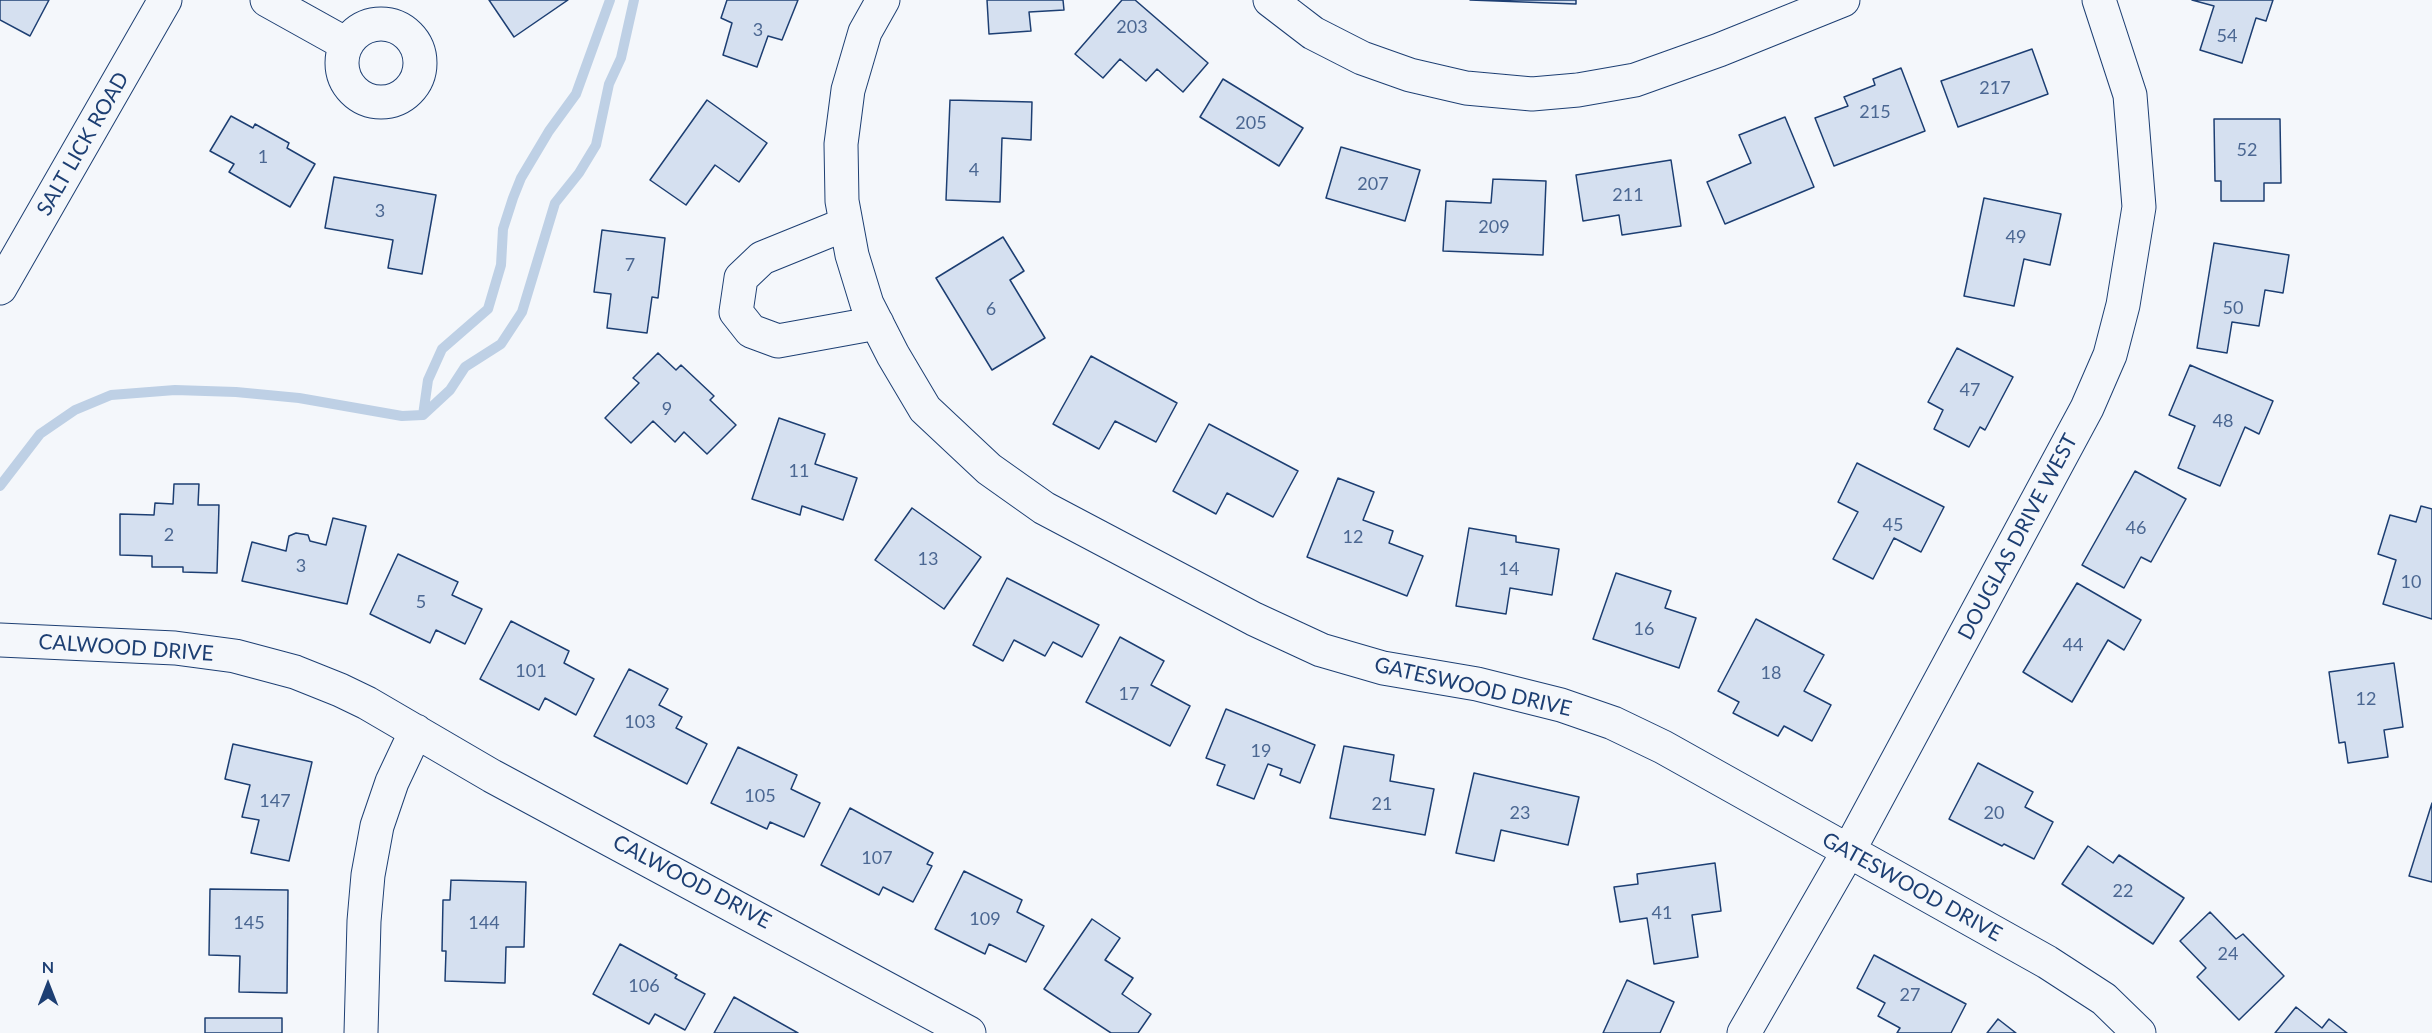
<!DOCTYPE html>
<style>
body{margin:0}
#map{position:relative;width:2432px;height:1033px;overflow:hidden;background:#f4f7fb;font-family:Lato,sans-serif}
canvas{display:block}
.north{position:absolute;left:18px;top:955px;width:60px;height:60px;-webkit-text-stroke:4px #f4f7fb;paint-order:stroke;rotate:0deg;font-size:16px;font-weight:700;line-height:24px;text-align:center;color:#1d3f73}
.north::after{content:'';display:block;margin:auto;width:21px;height:27px;background:#1d3f73;clip-path:polygon(50% 0,100% 100%,50% 72%,0 100%)}
</style>
<div id="map">
<canvas width="2432" height="1033"></canvas>
<div class="north">N</div>
</div>
<script>
const g = document.querySelector('canvas').getContext('2d');
g.lineJoin = 'round';
const toPath = rows => new Path2D(rows.map(r => 'M' + r).join(''));
function strokePath(path, color, width, dash) { g.strokeStyle = color; g.lineWidth = width; g.lineCap = dash ? 'butt' : 'round'; g.setLineDash(dash || []); g.stroke(path); }
function paint(path, color) { g.fillStyle = color; g.fill(path, 'evenodd'); }
function drawText(font, color, halo, rows, align = 'center') {
  g.font = font + ' Lato,sans-serif'; g.lineWidth = 4.5; g.setLineDash([]); g.textBaseline = 'middle'; g.strokeStyle = halo; g.fillStyle = color; for (const [text, x, y, turn = 0] of rows) {
    g.save(); g.translate(x, y); g.rotate((+turn || 0) * Math.PI / 180); g.textAlign = isNaN(turn) ? turn : align; if (halo) g.strokeText(text, 0, 0); g.fillText(text, 0, 0); g.restore();
  }
}
strokePath(toPath([
 [423,415,428,380,442,349,488,309,501,265,503,229,513,198,521,178,549,131,576,94,610,0],
 [0,486,40,434,75,410,111,395,175,390,236,392,299,398,402,416,423,415,450,390,465,367,501,344,522,312,555,203,579,173,596,145,609,84,621,58,634,0]
]), '#bed0e5', 10);
const building = toPath([
 [0,0,49,0,30,36,0,20,0,0],
 [489,0,568,0,514,37,489,0],
 [727,0,798,0,782,40,768,36,757,67,723,55,732,23,721,18,727,0],
 [987,0,1063,0,1064,10,1029,12,1031,31,989,34,987,0],
 [1122,0,1135,0,1208,63,1183,92,1157,69,1146,81,1120,59,1103,78,1075,54,1122,0],
 [1470,0,1576,0,1576,4,1470,0],
 [2192,0,2273,0,2266,21,2256,18,2242,63,2200,50,2214,6,2192,0],
 [2032,49,2048,94,1958,127,1941,81,2032,49],
 [1901,68,1925,131,1834,166,1815,118,1848,106,1844,97,1875,85,1873,79,1901,68],
 [1223,79,1303,128,1279,166,1200,117,1223,79],
 [707,100,767,143,739,182,715,165,686,205,650,180,707,100],
 [950,100,1032,102,1031,140,1002,138,1000,202,946,200,950,100],
 [231,116,253,128,255,124,289,143,287,148,315,164,290,207,229,172,234,164,210,151,231,116],
 [1785,117,1814,187,1725,224,1707,182,1751,163,1739,135,1785,117],
 [2214,119,2280,119,2281,183,2264,183,2264,201,2221,201,2221,181,2215,181,2214,119],
 [1341,147,1420,170,1405,221,1326,198,1341,147],
 [1671,160,1681,226,1622,235,1619,215,1583,221,1576,175,1671,160],
 [334,177,436,195,422,274,388,268,393,240,325,228,334,177],
 [1493,179,1546,181,1543,255,1443,251,1446,201,1491,203,1493,179],
 [1984,198,2061,214,2050,265,2024,259,2014,306,1964,296,1984,198],
 [602,230,665,238,658,298,652,297,647,333,607,328,611,294,594,292,602,230],
 [1003,237,1024,271,1010,280,1045,338,992,370,936,278,1003,237],
 [2214,243,2289,255,2283,293,2265,290,2259,326,2232,322,2227,353,2197,348,2214,243],
 [1957,348,2013,377,1985,430,1980,427,1969,447,1934,429,1943,410,1928,402,1957,348],
 [658,353,676,370,681,365,714,396,710,400,736,425,707,454,684,432,675,442,653,421,631,443,605,418,639,383,633,378,658,353],
 [1091,356,1177,403,1156,442,1115,421,1099,449,1053,424,1091,356],
 [2190,365,2273,401,2259,434,2245,427,2220,486,2178,468,2195,426,2169,415,2190,365],
 [779,418,825,434,815,464,857,478,843,520,802,506,800,515,752,499,779,418],
 [1209,424,1298,471,1273,517,1227,493,1216,514,1173,491,1209,424],
 [1857,463,1944,507,1921,552,1894,538,1873,579,1833,559,1858,512,1838,502,1857,463],
 [2135,471,2186,499,2151,562,2141,557,2124,588,2082,565,2135,471],
 [1338,478,1374,492,1363,520,1393,531,1389,543,1423,556,1407,596,1307,557,1338,478],
 [174,484,199,484,198,505,219,505,217,573,183,572,183,567,152,567,152,556,120,555,120,514,154,515,155,503,173,504,174,484],
 [2421,506,2432,509,2432,619,2383,604,2396,560,2378,554,2390,515,2416,522,2421,506],
 [912,508,981,557,944,609,875,560,912,508],
 [333,518,366,526,347,604,242,581,252,542,286,551,289,536,296,533,308,535,310,541,326,545,333,518],
 [1469,528,1516,536,1516,542,1559,549,1552,595,1510,588,1506,614,1456,606,1469,528],
 [398,554,458,582,452,595,482,609,465,644,436,630,430,643,370,614,398,554],
 [1616,573,1671,591,1665,608,1696,618,1679,668,1593,639,1616,573],
 [1007,578,1099,625,1082,657,1053,642,1045,656,1014,640,1003,661,973,645,1007,578],
 [2077,583,2141,620,2124,650,2108,640,2072,702,2023,672,2077,583],
 [1756,619,1824,655,1804,691,1831,705,1812,741,1784,726,1778,736,1733,713,1739,702,1718,691,1756,619],
 [511,621,569,651,564,663,594,679,576,715,545,698,539,710,480,679,511,621],
 [1120,637,1164,661,1151,685,1190,706,1170,746,1086,702,1120,637],
 [2394,663,2403,727,2384,730,2388,757,2348,763,2345,742,2339,743,2329,672,2394,663],
 [629,669,668,689,659,705,682,717,676,728,707,744,687,784,594,736,629,669],
 [1226,709,1315,745,1300,783,1280,775,1282,769,1268,764,1254,799,1217,785,1225,765,1206,758,1226,709],
 [233,744,312,762,289,861,251,853,259,820,242,817,250,785,225,779,233,744],
 [1344,746,1394,755,1390,781,1434,789,1425,835,1330,818,1344,746],
 [738,747,797,775,791,789,820,803,804,837,770,822,767,829,711,803,738,747],
 [1978,763,2033,792,2025,807,2053,822,2034,859,2004,844,2002,846,1949,819,1978,763],
 [1474,773,1579,797,1568,845,1501,830,1494,861,1456,853,1474,773],
 [2432,803,2432,882,2409,876,2432,803],
 [850,808,933,853,927,864,932,866,913,902,883,887,879,895,821,865,850,808],
 [2088,846,2113,863,2119,855,2184,898,2153,944,2062,884,2088,846],
 [1715,863,1721,911,1692,915,1698,957,1654,964,1647,918,1620,922,1614,887,1638,884,1637,874,1715,863],
 [964,871,1022,900,1017,912,1044,926,1026,962,989,944,985,954,935,929,964,871],
 [451,880,526,882,524,947,506,947,505,983,445,981,446,951,442,951,443,900,450,900,451,880],
 [210,889,288,890,287,993,239,992,240,956,209,955,210,889],
 [2210,912,2236,939,2243,934,2284,976,2239,1020,2197,977,2206,968,2180,941,2210,912],
 [1092,919,1120,938,1105,960,1133,978,1122,994,1151,1014,1138,1033,1111,1033,1044,989,1092,919],
 [620,944,677,975,675,978,705,994,685,1030,655,1014,649,1024,593,994,620,944],
 [1874,955,1966,1004,1951,1033,1897,1033,1900,1028,1878,1016,1885,1003,1857,988,1874,955],
 [1627,980,1674,1002,1660,1033,1603,1033,1627,980],
 [734,997,798,1033,714,1033,734,997],
 [2296,1007,2322,1028,2329,1019,2347,1033,2275,1033,2296,1007],
 [205,1018,282,1018,282,1033,205,1033,205,1018],
 [1998,1019,2016,1033,1987,1033,1998,1019]
]);
paint(building, '#d5e0f0');
strokePath(building, '#1d3f73', 1.5);
const minor = toPath([
 [267,0,346,44],
 [883,0,865,32,848,90,841,144,842,201,852,255,867,304,893,355,925,409,989,469,1044,508,1254,619,1321,650,1383,668,1477,684,1561,705,1613,723,1663,747,2047,962,2104,999,2139,1033],
 [1270,0,1313,33,1362,58,1410,75,1466,88,1532,94,1578,90,1635,80,1719,50,1843,0],
 '342 63a39 39 0 1 1 78 0a39 39 0 1 1-78 0Z',
 [846,224,762,258,741,278,736,312,751,331,778,341,877,323],
 [0,640,175,648,235,656,295,672,340,690,367,703,492,776,969,1033],
 [361,1033,364,921,368,875,377,826,392,782,416,731],
 [1744,1033,1848,852,2087,408,2110,355,2123,305,2139,207,2130,95,2099,0]
]);
const major = toPath([
 [0,288,165,0]
]);
strokePath(minor, '#1d3f73', 35);
strokePath(major, '#1d3f73', 35);
strokePath(minor, '#f4f7fb', 33);
strokePath(major, '#f4f7fb', 33);
drawText('18px', '#4b6792', null, [
 ["203",1132,27],
 ["3",758,30],
 ["54",2227,36],
 ["217",1995,88],
 ["215",1875,112],
 ["205",1251,123],
 ["52",2247,150],
 ["1",263,157],
 ["4",974,170],
 ["207",1373,184],
 ["211",1628,195],
 ["3",380,211],
 ["209",1494,227],
 ["49",2016,237],
 ["7",630,265],
 ["50",2233,308],
 ["6",991,309],
 ["47",1970,390],
 ["9",667,409],
 ["48",2223,421],
 ["11",799,471],
 ["45",1893,525],
 ["46",2136,528],
 ["2",169,535],
 ["12",1353,537],
 ["13",928,559],
 ["3",301,566],
 ["14",1509,569],
 ["10",2411,582],
 ["5",421,602],
 ["16",1644,629],
 ["44",2073,645],
 ["101",531,671],
 ["18",1771,673],
 ["17",1129,694],
 ["12",2366,699],
 ["103",640,722],
 ["19",1261,751],
 ["105",760,796],
 ["147",275,801],
 ["21",1382,804],
 ["23",1520,813],
 ["20",1994,813],
 ["107",877,858],
 ["22",2123,891],
 ["41",1662,913],
 ["109",985,919],
 ["145",249,923],
 ["144",484,923],
 ["24",2228,954],
 ["106",644,986],
 ["27",1910,995]
]);
drawText('21px', '#1d3f73', '#f4f7fb', [
 ["SALT LICK ROAD",83,144,-60],
 ["DOUGLAS DRIVE WEST",2018,537,-62],
 ["CALWOOD DRIVE",126,648,4],
 ["GATESWOOD DRIVE",1473,687,13],
 ["CALWOOD DRIVE",692,882,28],
 ["GATESWOOD DRIVE",1912,887,29]
]);
</script>
